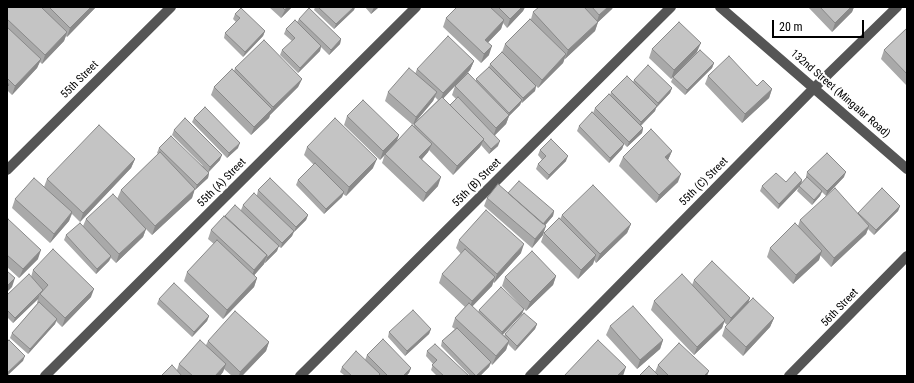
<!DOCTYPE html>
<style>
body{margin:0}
#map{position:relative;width:914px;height:383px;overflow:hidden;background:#fff;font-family:"Roboto Condensed",sans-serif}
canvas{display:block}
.frame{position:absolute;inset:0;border:8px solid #000;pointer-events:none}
.scale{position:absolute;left:772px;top:20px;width:92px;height:18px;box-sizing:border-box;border:2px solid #000;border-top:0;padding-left:5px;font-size:12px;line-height:14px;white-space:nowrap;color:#000;-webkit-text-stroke:3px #fff;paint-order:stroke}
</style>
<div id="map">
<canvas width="914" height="383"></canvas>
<div class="frame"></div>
<div class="scale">20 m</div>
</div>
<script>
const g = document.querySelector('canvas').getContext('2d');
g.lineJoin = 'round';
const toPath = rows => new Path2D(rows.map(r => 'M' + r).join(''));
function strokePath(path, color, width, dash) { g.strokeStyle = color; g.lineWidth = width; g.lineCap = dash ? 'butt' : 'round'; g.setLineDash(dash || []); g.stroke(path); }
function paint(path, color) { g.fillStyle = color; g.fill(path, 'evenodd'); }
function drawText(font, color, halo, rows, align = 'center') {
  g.font = font + ' "Roboto Condensed",sans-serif'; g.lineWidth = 4; g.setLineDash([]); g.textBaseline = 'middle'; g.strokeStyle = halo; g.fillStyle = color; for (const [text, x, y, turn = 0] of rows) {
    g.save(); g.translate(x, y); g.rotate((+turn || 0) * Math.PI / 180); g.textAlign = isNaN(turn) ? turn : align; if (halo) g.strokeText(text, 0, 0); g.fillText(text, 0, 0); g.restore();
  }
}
strokePath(toPath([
 [720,7,907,169],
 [7,170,171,7],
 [45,376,416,7],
 [300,376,671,7],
 [530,376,814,88,897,7],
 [789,376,907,256]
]), '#555', 10);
paint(toPath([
 [7,7,96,7,67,37,66,36,64,41,42,64,40,62,37,68,12,95,7,90,7,91],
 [269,7,292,7,281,18],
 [315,7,355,7,354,10,334,29,314,10],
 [365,7,379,7,371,14],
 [457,7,525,7,523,11,507,28,503,23,501,29,488,42,489,55,481,63,443,27,446,18],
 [539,7,613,7,612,9,598,22,595,31,565,59,565,58,563,63,538,88,536,86,535,91,521,103,520,105,509,116,506,124,495,135,498,146,489,154,481,145,480,147,453,175,429,150,428,152,422,159,438,186,423,202,382,163,385,154,380,160,344,125,347,116,399,135,396,142,413,127,414,124,438,100,435,97,433,101,413,125,385,101,388,92,415,74,417,69,474,61,470,70,443,98,450,105,456,99,452,95,455,86,476,81,476,79,489,67,490,64,502,52,505,44,531,19,533,12],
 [808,7,854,7,852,12,832,32],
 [235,14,265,31,263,36,243,57,224,38,225,33,236,22,233,19],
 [299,19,341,39,340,44,329,55,321,47,320,51,298,73,280,55,282,50,292,41,284,34,286,29,297,22],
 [907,28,907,86,881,59,884,50],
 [652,49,697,52,671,79,649,58],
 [714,63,712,68,685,95,671,82,673,77],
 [235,68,302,79,298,87,270,115,269,118,251,135,211,95,214,87,234,71],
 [708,76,757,86,772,89,769,98,742,123,705,84],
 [634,80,672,88,670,93,656,108,655,111,641,126,643,128,642,133,627,147,624,144,622,149,609,163,577,131,579,126,593,113,595,108,610,95,611,92,633,82],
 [194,118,238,148,227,158,192,122],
 [174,130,220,160,209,172,209,173,208,178,195,190,194,190,192,198,152,235,146,229,143,237,116,263,111,258,109,261,96,274,64,240,66,235,83,226,86,219,117,199,121,190,158,154,157,153,159,148,203,166,172,135],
 [307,147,373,168,346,196,343,194,342,197,324,214,296,185,298,180,314,165,304,155],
 [540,150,566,161,547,180,536,169,538,164,542,160,538,155],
 [672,151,668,160,678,182,656,203,619,166,623,157],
 [135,159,131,168,80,222,72,214,69,221,50,243,12,208,15,199,44,187,47,179],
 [807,172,844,177,826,196,822,192,820,196,812,205,797,191,799,187,778,209,760,191,762,186,786,182,802,180,801,184,807,178,806,177],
 [258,190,308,215,306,220,294,232,292,236,281,248,278,246,277,251,265,263,265,262,264,264,254,275,257,278,254,287,223,319,184,281,187,272,214,244,208,239,211,230,225,216,241,210,243,205,257,195],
 [508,193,554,211,553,216,545,225,543,235,532,248,484,206,487,198],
 [900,206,898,211,874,235,868,229,866,234,831,267,820,255,819,260,793,284,767,257,770,248,798,226,800,220,858,213],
 [562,215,631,224,627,233,596,263,594,260,593,264,578,279,541,242,544,233,560,219],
 [7,220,38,259,19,278,7,267],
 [459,240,521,253,494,283,493,282,492,286,472,306,478,312,479,310,524,309,522,314,503,335,504,336,505,334,537,324,535,329,515,351,508,344,506,350,492,365,491,363,489,367,480,376,470,376,441,346,442,341,455,329,452,327,455,318,465,307,439,283,442,274,461,254,456,248],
 [33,270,91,297,62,327,56,321,55,324,28,354,10,338,12,333,38,303,37,303,38,299,13,323,7,317,7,295,31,277],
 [556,276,553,285,526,311,502,286,505,277],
 [694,280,749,302,774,318,770,327,743,356,722,336,725,327,727,325,724,322,722,328,694,355,651,310,654,301,692,285],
 [159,299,209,316,207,321,192,337,157,304],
 [610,326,663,340,660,349,637,369,606,335],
 [431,329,429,334,405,356,388,337,389,332],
 [208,341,269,342,266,351,242,376,232,376,224,369,223,372,220,376,161,376,177,370,179,364,206,345],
 [427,351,469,376,437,376,431,370,433,364,426,356],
 [367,355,411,368,409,373,406,376,381,376,380,375,380,376,343,376,344,375,340,372,342,367,365,360],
 [658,365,707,376,639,376,655,372]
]), '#a9a9a9');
paint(toPath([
 [91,7,96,7,67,37,70,28],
 [287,7,292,7,281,18,285,10],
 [354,7,355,7,354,10,334,29,336,24],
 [374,7,379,7,371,14],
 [522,7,525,7,523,11,507,28,510,19],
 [608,7,613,7,612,9,596,24,599,15],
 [851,7,854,7,852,12,832,32,835,23],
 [504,20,501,29,482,49,485,40],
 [598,22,595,31,565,59,568,50],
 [265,31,263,36,243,57,245,52],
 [67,32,64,41,42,64,45,55],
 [341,39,340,44,329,55,331,50],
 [701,43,697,52,671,79,674,70],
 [321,46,320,51,298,73,300,68],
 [492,46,489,55,481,63,484,54],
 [566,54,563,63,538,88,542,80],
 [41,59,37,68,12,95,15,86],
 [474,61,470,70,440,102,443,93],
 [714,63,712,68,685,95,687,90],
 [302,79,298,87,270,115,273,107],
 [536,86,535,91,522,103,523,98],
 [672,88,670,93,656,108,655,111,639,127,641,122,657,106,658,103],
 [772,89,769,98,742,123,745,114],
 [437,92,433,101,413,125,416,117],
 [522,100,520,105,509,116,506,124,493,137,496,128,508,116,509,113],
 [272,109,269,118,251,135,254,127],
 [643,128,642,133,627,147,629,142],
 [399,135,396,144,380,160,383,151],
 [484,139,480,147,453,175,457,166],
 [500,141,498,146,489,154,491,149],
 [240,143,238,148,227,158,229,153],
 [432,144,428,152,416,166,419,157],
 [624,144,622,149,609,163,610,158],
 [672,151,668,160,662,166,665,157],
 [222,155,220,160,208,172,210,167],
 [568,156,566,161,547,180,549,175],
 [135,159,131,168,80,222,83,213],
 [377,159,373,168,346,196,349,187],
 [846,172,844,177,826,196,827,191],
 [209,173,208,178,195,190,197,185],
 [681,174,678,182,656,203,659,195],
 [441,177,438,186,423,202,426,193],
 [802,180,801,185,799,186,799,187,778,209,779,204],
 [195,189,192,198,152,235,155,226],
 [822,191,820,196,812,205,814,200],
 [344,192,342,197,324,214,326,209],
 [900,206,898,211,874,235,876,230],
 [554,211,553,216,542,229,543,224],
 [72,212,69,221,50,243,54,234],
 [308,215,306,220,294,232,296,227],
 [631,224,627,233,596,263,600,254],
 [546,226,543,235,532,248,535,239],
 [869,226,866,234,831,267,834,258],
 [146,229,143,237,116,263,119,254],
 [294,231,292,236,281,248,282,243],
 [524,244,521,253,494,283,497,274],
 [279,246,277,251,265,263,267,258],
 [41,250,38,259,19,278,23,269],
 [822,251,819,260,793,284,796,275],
 [267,255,264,264,251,279,254,270],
 [596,255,593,264,578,279,581,270],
 [111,256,109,261,96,274,97,269],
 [556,276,553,285,526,311,530,302],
 [495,277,492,286,469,310,472,301],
 [15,278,12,287,7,292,7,286],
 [257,278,254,287,223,319,227,310],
 [94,289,91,297,62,327,65,318],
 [40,294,38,299,13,323,15,318],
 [750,298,747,307,728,326,731,318],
 [524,309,522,314,500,337,502,332],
 [209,316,207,321,192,337,194,332],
 [774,318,770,327,743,356,746,347],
 [57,319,55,324,28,354,30,349],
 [725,320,722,328,694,355,697,347],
 [537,324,535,329,515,351,517,346],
 [431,329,429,334,405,356,407,351],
 [663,340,660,349,637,369,640,360],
 [509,341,506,350,492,365,496,356],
 [269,342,266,351,242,376,239,376,240,372],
 [25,356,23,361,7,376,7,373],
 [491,362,489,367,480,376,476,376],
 [226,364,223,372,220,376,215,376],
 [626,367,623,376,617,376],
 [411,368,409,373,406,376,403,376],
 [709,371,707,376,704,376]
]), '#898989');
const building = toPath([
 [7,7,41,7,67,32,45,55,7,19,7,7],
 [49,7,91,7,70,28,49,7],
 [282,7,287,7,285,10,282,7],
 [318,7,354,7,336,24,318,7],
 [457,7,490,7,504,20,485,40,492,46,484,54,446,18,457,7],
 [498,7,522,7,510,19,498,7],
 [539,7,584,7,598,22,568,50,533,12,539,7],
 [592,7,608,7,599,15,592,7],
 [820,7,851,7,835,23,820,7],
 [241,8,265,31,245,52,225,33,240,18,235,14,241,8],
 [309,8,341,39,331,50,299,19,309,8],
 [530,19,566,54,542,80,505,44,530,19],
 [295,20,321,46,300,68,282,50,295,38,286,29,295,20],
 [679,22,701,43,674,70,652,49,679,22],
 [7,27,41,59,15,86,7,78,7,27],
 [907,28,907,74,884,50,907,28],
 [448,36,474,61,443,93,417,69,448,36],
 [264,40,302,79,273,107,235,68,264,40],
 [700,50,714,63,687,90,673,77,700,50],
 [502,52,536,86,523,98,490,64,502,52],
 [729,56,757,86,763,80,772,89,745,114,708,76,729,56],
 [648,65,672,88,658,103,634,80,648,65],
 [489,67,522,100,509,113,476,79,489,67],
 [409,68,437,92,416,117,388,92,409,68],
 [232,69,272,109,254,127,214,87,232,69],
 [468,73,509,115,496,128,455,86,468,73],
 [627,76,657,106,641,122,611,92,627,76],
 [7,82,9,85,7,87,7,82],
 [609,94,643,128,629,142,595,108,609,94],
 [442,97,484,139,457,166,414,124,442,97],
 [458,97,500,141,491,149,483,140,484,139,450,105,458,97],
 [363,100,399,135,383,151,347,116,363,100],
 [205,107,240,143,229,153,194,118,205,107],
 [592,112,624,144,610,158,579,126,592,112],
 [185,118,222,155,210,167,174,130,185,118],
 [335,118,377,159,349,187,307,147,335,118],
 [99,125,135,159,83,213,47,179,99,125],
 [412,125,432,144,419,157,441,177,426,193,385,154,412,125],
 [651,129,672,151,665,157,681,174,659,195,623,157,651,129],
 [171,136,209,173,197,185,159,148,171,136],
 [551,139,568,156,549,175,538,164,546,156,540,150,551,139],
 [160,152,195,189,155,226,121,190,160,152],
 [827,153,846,172,827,191,807,172,827,153],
 [315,163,344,192,326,209,298,180,315,163],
 [795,172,802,180,779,204,762,186,776,173,786,182,795,172],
 [807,177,822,191,814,200,799,186,807,177],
 [34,178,72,212,54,234,15,199,34,178],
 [270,178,308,215,296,227,258,190,270,178],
 [519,181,554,211,543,224,508,193,519,181],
 [498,184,546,226,535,239,487,198,498,184],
 [593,185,631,224,600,254,562,215,593,185],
 [835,188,869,226,834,258,800,220,835,188],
 [882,188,900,206,876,230,858,213,882,188],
 [254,193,294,231,282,243,243,205,254,193],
 [113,194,146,229,119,254,86,219,113,194],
 [235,205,279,246,267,258,267,255,225,216,235,205],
 [486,210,524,244,497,274,459,240,486,210],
 [224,216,267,255,254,270,211,230,224,216],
 [559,218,596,255,581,270,544,233,559,218],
 [8,219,41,250,23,269,7,255,7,220,8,219],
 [80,223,111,256,97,269,66,235,80,223],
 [795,223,822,251,796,275,770,248,795,223],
 [217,240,257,278,227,310,187,272,217,240],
 [53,249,94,289,65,318,40,294,48,285,33,270,53,249],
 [465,249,495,277,472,301,442,274,465,249],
 [532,251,556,276,530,302,505,277,532,251],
 [712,261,750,298,731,318,694,280,712,261],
 [7,271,15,278,7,286,7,271],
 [29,274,43,290,15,318,7,310,7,295,29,274],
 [682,274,725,320,697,347,654,301,682,274],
 [174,283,209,316,194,332,159,299,174,283],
 [501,287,524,309,502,332,479,310,501,287],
 [753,298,774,318,746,347,725,327,753,298],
 [39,302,57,319,30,349,12,333,39,302],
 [469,303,509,341,496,356,455,318,469,303],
 [633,306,663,340,640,360,610,326,633,306],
 [413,310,431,329,407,351,389,332,413,310],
 [235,311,269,342,240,372,208,341,235,311],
 [524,313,537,324,517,346,505,334,524,313],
 [457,328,491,362,476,376,442,341,457,328],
 [383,339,411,368,403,376,388,376,367,355,383,339],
 [9,340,25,356,7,373,7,342,9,340],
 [200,340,226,364,215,376,193,376,179,364,200,340],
 [598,340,626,367,617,376,564,376,598,340],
 [679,343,709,371,704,376,669,376,658,365,679,343],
 [435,344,469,376,444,376,432,365,437,360,427,351,435,344],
 [356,351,380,374,378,376,352,376,342,367,356,351],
 [172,365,182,376,161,376,172,365],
 [649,366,659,376,639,376,649,366]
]);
paint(building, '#c4c4c4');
strokePath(building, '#898989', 1);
drawText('11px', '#000', '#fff', [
 ["55th Street",80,80,-45],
 ["132nd Street (Mingalar Road)",840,94,41],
 ["55th (C) Street",704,182,-45],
 ["55th (A) Street",222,183,-45],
 ["55th (B) Street",477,183,-45],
 ["56th Street",840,308,-46]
]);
</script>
